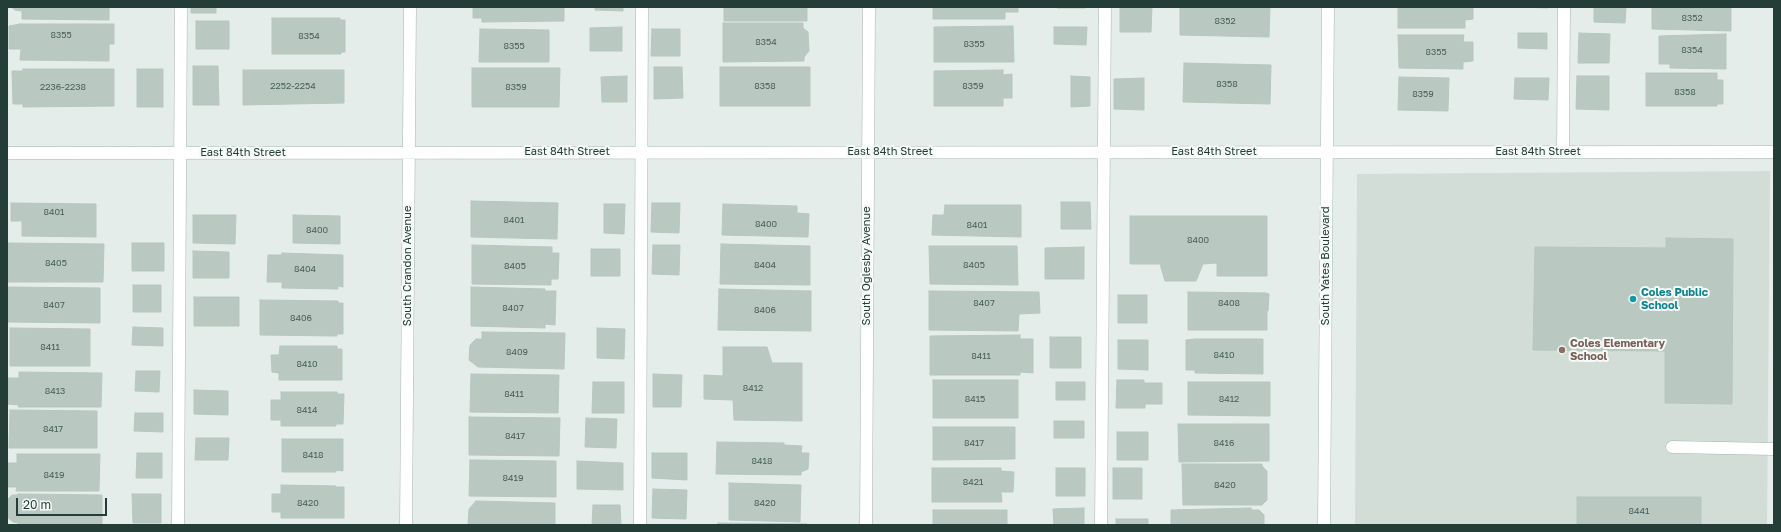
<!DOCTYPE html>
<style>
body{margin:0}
#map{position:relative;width:1781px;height:532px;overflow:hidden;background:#e4ede9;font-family:"Golos Text",sans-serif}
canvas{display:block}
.frame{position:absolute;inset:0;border:8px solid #243e37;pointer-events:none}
.scale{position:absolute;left:16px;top:498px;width:91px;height:18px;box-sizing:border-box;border:2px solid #243e37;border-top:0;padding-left:5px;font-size:12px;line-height:14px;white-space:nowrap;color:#243e37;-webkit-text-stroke:3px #f5f9f7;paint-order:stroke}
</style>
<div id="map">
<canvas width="1781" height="532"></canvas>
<div class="frame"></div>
<div class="scale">20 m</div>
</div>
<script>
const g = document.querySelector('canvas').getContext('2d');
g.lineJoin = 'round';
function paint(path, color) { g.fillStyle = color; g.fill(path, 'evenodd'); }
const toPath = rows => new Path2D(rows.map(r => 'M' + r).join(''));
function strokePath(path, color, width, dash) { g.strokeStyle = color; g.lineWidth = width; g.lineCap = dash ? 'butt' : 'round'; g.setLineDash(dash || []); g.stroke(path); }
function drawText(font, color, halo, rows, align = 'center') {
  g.font = font + ' "Golos Text",sans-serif'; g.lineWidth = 4; g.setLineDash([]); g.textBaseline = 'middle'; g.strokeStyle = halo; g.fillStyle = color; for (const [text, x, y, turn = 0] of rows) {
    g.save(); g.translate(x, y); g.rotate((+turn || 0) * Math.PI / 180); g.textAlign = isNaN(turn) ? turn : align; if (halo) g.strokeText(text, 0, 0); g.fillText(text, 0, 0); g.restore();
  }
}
paint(toPath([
 [1770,171,1767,525,1355,525,1357,174]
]), '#d2ddd8');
const building = toPath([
 [11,7,109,7,109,20,22,19,22,11,15,10,11,7],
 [191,7,216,7,216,13,191,13,191,7],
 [473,7,564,7,564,21,482,22,482,18,473,18,473,7],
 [595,7,623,7,623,11,595,10,595,7],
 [724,7,807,7,807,21,724,21,724,7],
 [933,7,1018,7,1018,12,1005,12,1005,19,933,19,933,7],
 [1057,7,1086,7,1086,8,1057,8,1057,7],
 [1120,7,1152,7,1151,32,1120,32,1120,7],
 [1180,7,1270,7,1269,37,1180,35,1180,7],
 [1398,7,1473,7,1473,19,1465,20,1465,28,1398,28,1398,7],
 [1517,7,1548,7,1548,8,1517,7],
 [1594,7,1626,7,1625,23,1594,22,1594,7],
 [1652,7,1731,7,1731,31,1652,29,1652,7],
 [272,18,340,18,340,20,345,20,345,52,341,52,341,54,272,54,272,18],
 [196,21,229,21,229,49,196,49,196,21],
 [723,23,803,23,803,28,808,32,809,51,804,57,804,61,723,62,723,23],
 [20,24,114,24,114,44,109,44,109,61,20,60,21,49,9,49,9,26,20,24],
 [1013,26,1014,62,934,62,934,27,1013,26],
 [622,27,622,51,590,51,590,28,622,27],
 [1054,27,1087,27,1086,45,1054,44,1054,27],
 [480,29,549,30,549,62,479,62,480,29],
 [652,29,680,29,680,56,651,56,652,29],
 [1518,33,1547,33,1547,49,1518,48,1518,33],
 [1579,33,1610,34,1609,63,1578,63,1579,33],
 [1726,34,1726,69,1670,68,1670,64,1659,64,1659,36,1726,34],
 [1398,35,1464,35,1463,42,1473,42,1473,61,1463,62,1463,69,1399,68,1398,35],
 [1184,63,1271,65,1270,104,1183,102,1184,63],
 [193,66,218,66,219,105,193,105,193,66],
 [654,67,682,67,683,98,654,99,654,67],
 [720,67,810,67,810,106,720,106,720,67],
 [472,68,560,68,559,107,472,107,472,68],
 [23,69,114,69,114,106,23,107,23,104,13,104,12,71,23,71,23,69],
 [137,69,163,69,163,107,137,107,137,69],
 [243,70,344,70,344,103,243,105,243,70],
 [1003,70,1003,75,1012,74,1012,98,1003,98,1003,106,934,106,934,71,1003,70],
 [1646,73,1717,73,1717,80,1723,80,1723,104,1717,104,1717,106,1646,106,1646,73],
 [627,76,627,102,602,102,601,77,627,76],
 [1071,76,1090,77,1090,106,1071,107,1071,76],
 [1577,76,1609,76,1609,110,1576,109,1577,76],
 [1399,77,1449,78,1448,111,1398,110,1399,77],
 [1144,78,1144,110,1114,109,1114,79,1144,78],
 [1515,78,1549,78,1548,100,1514,99,1515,78],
 [471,201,558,203,557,239,471,237,471,201],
 [1061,202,1090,202,1091,229,1061,229,1061,202],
 [11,203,96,204,96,237,22,236,22,221,11,221,11,203],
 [652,203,680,203,679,233,651,232,652,203],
 [604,204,625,204,624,234,604,233,604,204],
 [723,204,797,206,797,213,809,214,808,237,722,235,723,204],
 [945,205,1021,205,1021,237,932,235,933,215,944,215,945,205],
 [193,215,236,215,235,244,193,243,193,215],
 [293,215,340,216,340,244,293,243,293,215],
 [1130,216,1267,216,1267,276,1217,276,1217,263,1203,264,1196,281,1165,281,1160,264,1130,264,1130,216],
 [1666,238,1733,239,1732,404,1665,403,1665,351,1533,350,1535,247,1666,248,1666,238],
 [8,243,104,244,103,282,8,282,8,243],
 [132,243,164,243,164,271,132,271,132,243],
 [721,244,810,246,810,285,720,284,721,244],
 [472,245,552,247,552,253,559,253,558,279,551,279,551,285,472,284,472,245],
 [653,245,680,245,679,275,652,274,653,245],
 [929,246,1017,246,1018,285,930,284,929,246],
 [1084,247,1084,279,1045,279,1045,248,1084,247],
 [591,249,620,249,620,276,591,276,591,249],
 [193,251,229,252,229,278,193,278,193,251],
 [282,253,343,255,343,287,338,286,338,289,282,288,282,282,267,282,268,255,282,255,282,253],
 [133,285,161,285,161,312,133,312,133,285],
 [7,287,100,288,100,323,7,322,7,287],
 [471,287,545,289,545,291,556,291,555,325,545,324,545,328,471,326,471,287],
 [719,289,811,291,811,331,718,330,719,289],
 [929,291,1039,292,1040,313,1019,314,1018,331,929,330,929,291],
 [1188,292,1266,293,1269,294,1268,311,1267,311,1267,330,1188,330,1188,292],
 [1118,295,1147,295,1147,323,1118,323,1118,295],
 [194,297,239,297,239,326,194,326,194,297],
 [260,300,338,301,338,303,343,303,343,334,337,334,337,336,260,335,260,300],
 [133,327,163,328,163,346,132,345,133,327],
 [10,328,90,329,90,366,10,366,10,328],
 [597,328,625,329,624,359,597,358,597,328],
 [482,332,565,333,564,369,478,367,469,360,470,345,476,339,482,339,482,332],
 [1020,335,1020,339,1033,339,1033,373,1020,372,1020,375,930,375,930,336,1020,335],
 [1050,337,1081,337,1081,368,1050,368,1050,337],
 [1195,339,1263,339,1263,374,1195,373,1195,370,1186,370,1186,340,1195,339],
 [1118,340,1148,340,1148,370,1118,369,1118,340],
 [280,346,337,346,337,349,342,349,342,380,279,380,279,373,272,372,271,355,279,355,280,346],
 [723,347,767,347,772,363,802,363,802,421,734,420,733,400,704,399,704,375,723,376,723,347],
 [136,371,160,371,159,392,135,391,136,371],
 [19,372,102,373,101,407,18,407,19,405,8,404,8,378,19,378,19,372],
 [471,374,559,375,558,413,470,412,471,374],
 [653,374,682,375,681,407,653,407,653,374],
 [933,380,1018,380,1018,418,933,418,933,380],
 [1117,380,1144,380,1144,383,1162,383,1162,404,1145,404,1145,408,1116,408,1117,380],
 [593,382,624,382,624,413,592,413,593,382],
 [1056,382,1085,382,1085,400,1056,400,1056,382],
 [1188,382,1270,382,1270,416,1188,415,1188,382],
 [194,390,228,391,228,415,194,414,194,390],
 [281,392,337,392,337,394,344,394,343,424,336,424,336,426,281,426,281,420,271,420,271,400,281,400,281,392],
 [10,410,97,411,97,448,9,448,10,410],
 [135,413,163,413,163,432,134,431,135,413],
 [469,417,560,418,559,456,469,455,469,417],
 [586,418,617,419,616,448,585,447,586,418],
 [1054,421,1084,421,1084,438,1054,438,1054,421],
 [1178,424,1269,424,1269,461,1179,462,1178,424],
 [933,427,1015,427,1015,459,933,460,933,427],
 [1117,432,1148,432,1148,460,1117,460,1117,432],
 [196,438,229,438,228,460,195,460,196,438],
 [282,439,343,439,343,471,336,470,336,472,282,472,282,439],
 [717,442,784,443,784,445,802,446,801,453,809,453,808,469,801,472,801,475,716,474,717,442],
 [137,453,162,453,162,478,136,478,137,453],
 [652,453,687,453,687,480,652,478,652,453],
 [17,454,100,454,99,491,16,491,17,487,8,487,8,463,17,463,17,454],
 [470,460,556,461,556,497,469,496,470,460],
 [577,461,623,463,623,490,577,489,577,461],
 [1182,464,1262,464,1262,466,1267,471,1267,500,1262,505,1183,505,1182,464],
 [932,468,1001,468,1001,471,1014,472,1013,492,1001,492,1002,502,932,502,932,468],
 [1056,468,1085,468,1085,496,1056,496,1056,468],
 [1113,468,1142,468,1142,499,1113,499,1113,468],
 [729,483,801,485,800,522,729,520,729,483],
 [281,485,336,486,336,487,344,487,344,518,281,518,281,512,272,512,272,494,281,494,281,485],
 [653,489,687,490,686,519,652,518,653,489],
 [18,494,102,495,102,525,18,525,18,523,13,522,7,517,7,500,12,495,18,495,18,494],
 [132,494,161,494,161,523,133,523,132,494],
 [1577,497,1701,497,1701,525,1577,525,1577,497],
 [476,501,555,503,555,525,468,525,469,509,476,501],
 [593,505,620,505,621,525,592,525,593,505],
 [1084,508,1084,525,1054,525,1053,509,1084,508],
 [1251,508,1251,510,1259,510,1264,515,1264,525,1171,525,1171,510,1251,508],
 [933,510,1007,510,1007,525,933,525,933,510],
 [1116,519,1148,519,1148,525,1116,525,1116,519],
 [718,523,807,524,807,525,718,525,718,523]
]);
paint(building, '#bac8c2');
strokePath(building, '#b7c6c0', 1);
const lane = toPath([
 [1563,152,1564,7],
 [1672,447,1774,449],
 [178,525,181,7],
 [640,525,642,7],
 [1101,525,1105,7]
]);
const street = toPath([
 [7,153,1774,152],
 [406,525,410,7],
 [866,525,869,7]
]);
const secondary = toPath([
 [1324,525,1328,7]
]);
strokePath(lane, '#a7b5b0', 13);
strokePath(street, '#a7b5b0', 13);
strokePath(secondary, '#a3b8b1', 13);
strokePath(lane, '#fff', 12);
strokePath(street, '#fff', 12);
strokePath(secondary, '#fff', 12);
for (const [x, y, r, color] of [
 [1633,299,4,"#0f9aa8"],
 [1562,350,4,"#8d6e63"]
]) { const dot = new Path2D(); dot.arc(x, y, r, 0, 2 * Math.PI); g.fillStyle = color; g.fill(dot); strokePath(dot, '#f5f9f7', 1.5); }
drawText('9px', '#4a605a', null, [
 ["8352",1692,18],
 ["8352",1225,21],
 ["8355",61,35],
 ["8354",309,36],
 ["8354",766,42],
 ["8355",974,44],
 ["8355",514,46],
 ["8354",1692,50],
 ["8355",1436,52],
 ["8358",1227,84],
 ["2252-2254",293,86],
 ["8358",765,86],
 ["8359",973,86],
 ["2236-2238",63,87],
 ["8359",516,87],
 ["8358",1685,92],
 ["8359",1423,94],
 ["8401",54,212],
 ["8401",514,220],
 ["8400",766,224],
 ["8401",977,225],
 ["8400",317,230],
 ["8400",1198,240],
 ["8405",56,263],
 ["8404",765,265],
 ["8405",974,265],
 ["8405",515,266],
 ["8404",305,269],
 ["8407",984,303],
 ["8408",1229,303],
 ["8407",54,305],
 ["8407",513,308],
 ["8406",765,310],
 ["8406",301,318],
 ["8411",50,347],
 ["8409",517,352],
 ["8410",1224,355],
 ["8411",981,356],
 ["8410",307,364],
 ["8412",753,388],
 ["8413",55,391],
 ["8411",514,394],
 ["8415",975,399],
 ["8412",1229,399],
 ["8414",307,410],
 ["8417",53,429],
 ["8417",515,436],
 ["8417",974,443],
 ["8416",1224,443],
 ["8418",313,455],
 ["8418",762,461],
 ["8419",54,475],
 ["8419",513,478],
 ["8421",973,482],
 ["8420",1225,485],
 ["8420",308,503],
 ["8420",765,503],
 ["8441",1639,511]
]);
drawText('11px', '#243e37', '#f5f9f7', [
 ["East 84th Street",567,152],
 ["East 84th Street",890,152],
 ["East 84th Street",1214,152],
 ["East 84th Street",1538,152],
 ["East 84th Street",243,153],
 ["South Crandon Avenue",408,266,-90],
 ["South Oglesby Avenue",867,266,-90],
 ["South Yates Boulevard",1326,266,-90]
]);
drawText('bold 11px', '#0d838f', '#f5f9f7', [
 ["Coles Public",1641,293],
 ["School",1641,306]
], 'left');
drawText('bold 11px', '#785e54', '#f5f9f7', [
 ["Coles Elementary",1570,344],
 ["School",1570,357]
], 'left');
</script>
